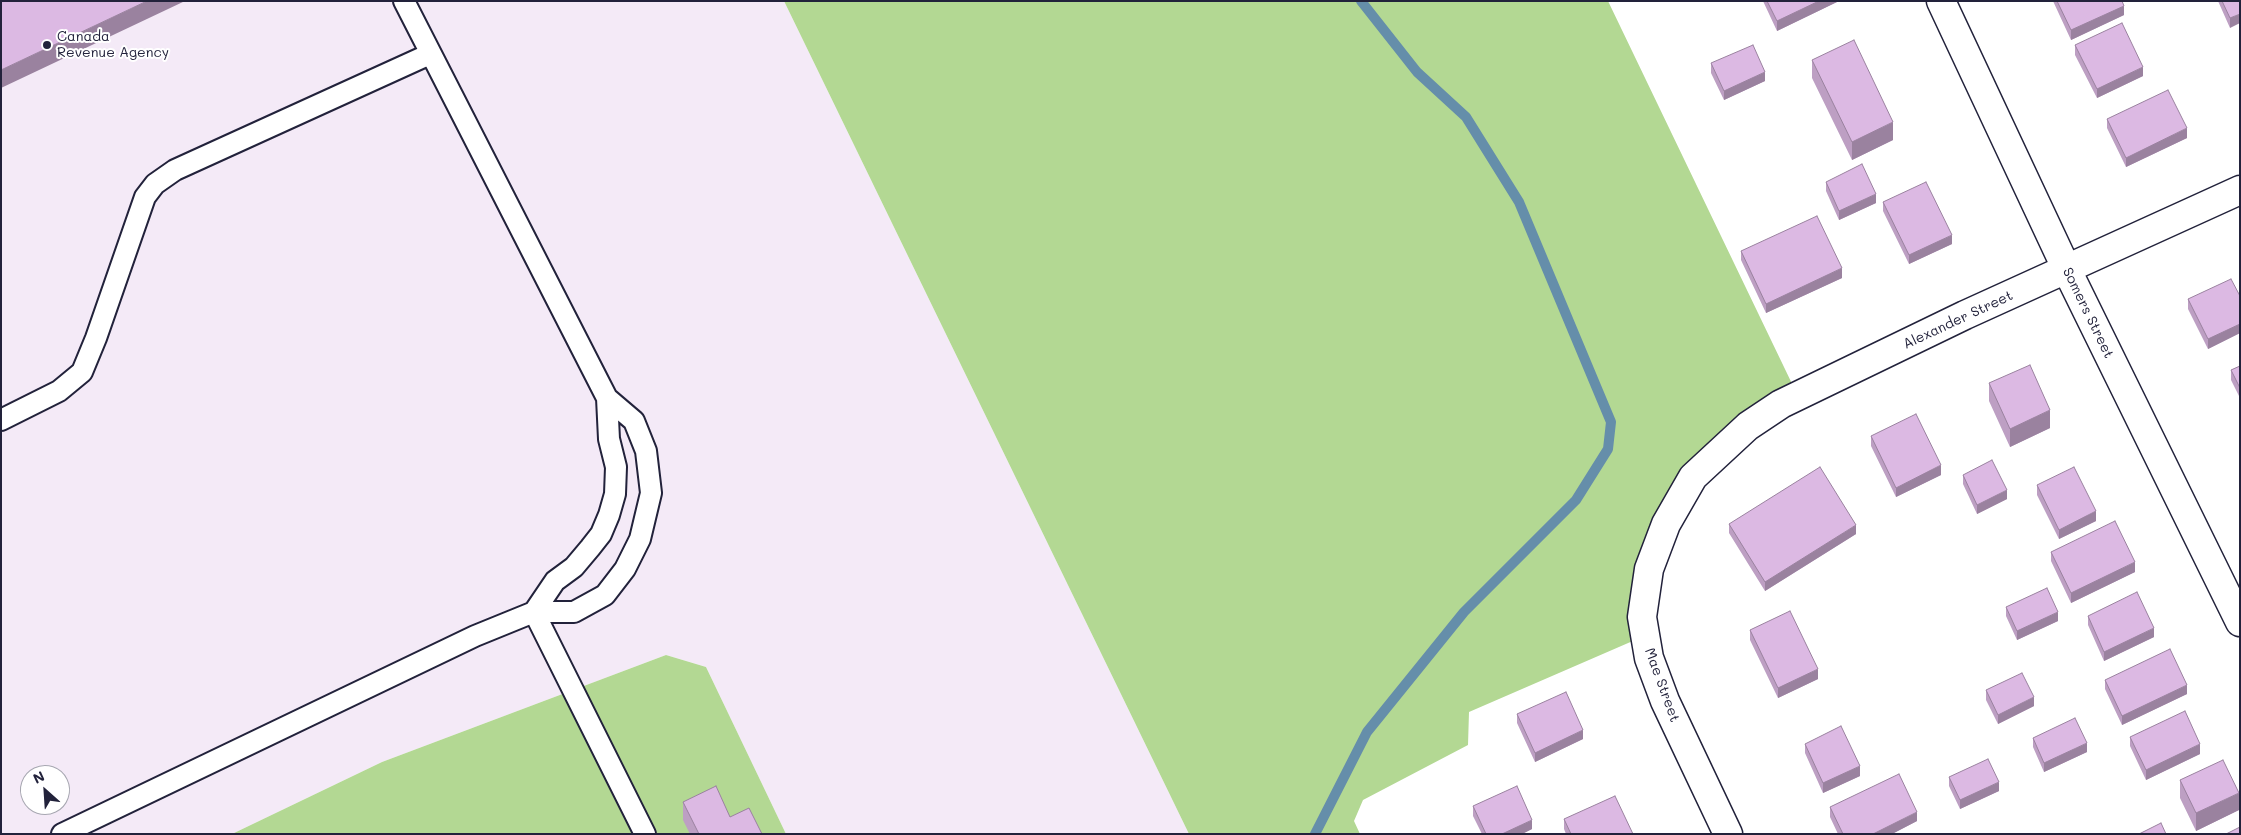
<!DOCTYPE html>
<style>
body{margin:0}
#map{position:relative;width:2241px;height:835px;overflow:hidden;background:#fff;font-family:Mali,sans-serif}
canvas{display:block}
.frame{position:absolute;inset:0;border:2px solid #22223b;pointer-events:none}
.north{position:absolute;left:20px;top:765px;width:50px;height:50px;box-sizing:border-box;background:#fff;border:1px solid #a7a7b1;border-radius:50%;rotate:334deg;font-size:14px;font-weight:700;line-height:20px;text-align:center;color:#22223b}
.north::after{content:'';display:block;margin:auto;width:18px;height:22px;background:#22223b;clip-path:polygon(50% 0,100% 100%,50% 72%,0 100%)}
</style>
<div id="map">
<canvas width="2241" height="835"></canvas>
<div class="frame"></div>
<div class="north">N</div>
</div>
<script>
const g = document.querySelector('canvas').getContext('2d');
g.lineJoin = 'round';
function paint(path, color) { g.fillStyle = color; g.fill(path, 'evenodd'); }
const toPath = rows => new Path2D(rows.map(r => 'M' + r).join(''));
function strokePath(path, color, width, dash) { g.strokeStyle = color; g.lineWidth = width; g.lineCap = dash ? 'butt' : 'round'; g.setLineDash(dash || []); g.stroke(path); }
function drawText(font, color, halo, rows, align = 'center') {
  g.font = font + ' Mali,sans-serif'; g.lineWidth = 4; g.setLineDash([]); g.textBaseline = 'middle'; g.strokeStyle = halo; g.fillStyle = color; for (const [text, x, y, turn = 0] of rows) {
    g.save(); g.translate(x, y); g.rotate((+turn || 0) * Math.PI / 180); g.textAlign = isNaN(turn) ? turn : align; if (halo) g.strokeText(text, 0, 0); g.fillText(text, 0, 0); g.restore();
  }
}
paint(toPath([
 [1,1,784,1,1189,834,786,834,706,667,666,655,382,762,232,834,1,834],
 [30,775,60,775,60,805,30,805]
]), '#f4eaf7');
paint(toPath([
 [784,1,1608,1,1796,392,1688,475,1642,637,1469,712,1468,745,1363,800,1354,821,1360,834,1189,834],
 [666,655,706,667,786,834,232,834,382,762]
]), '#b3d893');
strokePath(toPath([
 [1315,834,1367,732,1464,612,1576,500,1608,449,1611,422,1519,202,1466,117,1417,72,1361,1]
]), '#658eaa', 10);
const lane = toPath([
 [1,420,59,391,82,372,96,338,145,197,155,184,175,170,430,54],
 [534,612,645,834],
 [534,612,555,581,574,567,590,548,601,534,609,515,615,494,616,467,609,439,607,398],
 [62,834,475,636,534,612,574,612,605,595,625,569,640,539,651,493,646,451,634,421,607,398,404,1]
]);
const street = toPath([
 [1941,1,2067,270,2240,622],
 [1728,834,1665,701,1649,658,1642,617,1649,569,1666,524,1693,477,1748,426,1781,404,1965,315,2240,190]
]);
strokePath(lane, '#22223b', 24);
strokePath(street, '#22223b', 31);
strokePath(lane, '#fff', 20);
strokePath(street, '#fff', 28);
paint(toPath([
 [1763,1,1837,1,1837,2,1777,31],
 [2053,1,2122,1,2124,15,2071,40],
 [2218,1,2240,1,2230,28],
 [2075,45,2143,76,2097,98,2075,55],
 [1812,60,1893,140,1852,160,1812,78],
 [1711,63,1765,81,1724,100,1711,73],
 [2107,119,2187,138,2126,167,2107,128],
 [1826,182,1876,203,1839,220,1826,191],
 [1883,202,1952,244,1909,264,1883,211],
 [1741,251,1842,278,1766,313,1741,260],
 [2240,296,2240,333,2208,349,2188,309,2188,299],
 [2240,366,2240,398,2231,380,2231,370],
 [1989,383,2050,428,2010,447,1989,401],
 [1871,436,1941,475,1896,497,1871,446],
 [1963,475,2007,499,1977,514,1963,484],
 [2037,485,2096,521,2059,539,2037,495],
 [1729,524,1856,534,1765,591,1729,533],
 [2051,552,2135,572,2071,603,2051,561],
 [2006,607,2058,621,2017,640,2006,616],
 [2088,616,2154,637,2104,661,2088,625],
 [1750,630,1818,679,1778,698,1750,640],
 [2105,680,2187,694,2122,725,2105,689],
 [1986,690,2034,706,1998,724,1986,700],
 [1517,714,1583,739,1535,762,1517,723],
 [2130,737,2200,754,2146,780,2130,746],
 [2033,738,2087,752,2044,772,2033,747],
 [1805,744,1860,776,1823,793,1805,753],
 [1949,777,1999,791,1960,809,1949,786],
 [2180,780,2239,810,2196,831,2180,798],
 [683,802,730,817,762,834,690,834,683,820],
 [1473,806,1532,829,1522,834,1482,834,1473,816],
 [1830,807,1917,821,1892,834,1838,834,1830,817],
 [1564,819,1633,834,1566,834,1564,829]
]), '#bd9fc3');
paint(toPath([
 [147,1,185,1,1,88,1,70],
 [1819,1,1837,1,1837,2,1777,31,1777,21],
 [2124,6,2124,15,2071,40,2071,30],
 [2240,14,2240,23,2230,28,2230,18],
 [2143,67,2143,76,2097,98,2097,89],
 [1765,72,1765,81,1724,100,1724,91],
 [1893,122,1893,140,1852,160,1852,142],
 [2187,128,2187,138,2126,167,2126,158],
 [1876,194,1876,203,1839,220,1839,211],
 [1952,235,1952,244,1909,264,1909,255],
 [1842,268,1842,278,1766,313,1766,304],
 [2240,324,2240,333,2208,349,2208,339],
 [2050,410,2050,428,2010,447,2010,429],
 [1941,465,1941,475,1896,497,1896,488],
 [2007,490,2007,499,1977,514,1977,505],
 [2096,511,2096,521,2059,539,2059,530],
 [1856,525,1856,534,1765,591,1765,582],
 [2135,562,2135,572,2071,603,2071,593],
 [2058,612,2058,621,2017,640,2017,631],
 [2154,628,2154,637,2104,661,2104,652],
 [1818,669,1818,679,1778,698,1778,688],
 [2187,685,2187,694,2122,725,2122,716],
 [2034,697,2034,706,1998,724,1998,715],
 [1583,730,1583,739,1535,762,1535,753],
 [2087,743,2087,752,2044,772,2044,763],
 [2200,744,2200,754,2146,780,2146,770],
 [1860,766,1860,776,1823,793,1823,783],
 [1999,782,1999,791,1960,809,1960,800],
 [2239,793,2239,810,2196,831,2196,813],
 [1917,812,1917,821,1892,834,1873,834],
 [1532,820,1532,829,1522,834,1502,834]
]), '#9a829f');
const building = toPath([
 [1,1,147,1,1,70,1,1],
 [1767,1,1819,1,1777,21,1767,1],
 [2057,1,2122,1,2124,6,2071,30,2057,1],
 [2222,1,2240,1,2240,14,2230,18,2222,1],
 [2122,23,2143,67,2097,89,2075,45,2122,23],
 [1854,40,1893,122,1852,142,1812,60,1854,40],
 [1753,45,1765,72,1724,91,1711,63,1753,45],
 [2168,90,2187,128,2126,158,2107,119,2168,90],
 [1862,164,1876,194,1839,211,1826,182,1862,164],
 [1926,182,1952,235,1909,255,1883,202,1926,182],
 [1817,216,1842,268,1766,304,1741,251,1817,216],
 [2231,279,2240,296,2240,324,2208,339,2188,299,2231,279],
 [2030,365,2050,410,2010,429,1989,383,2030,365],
 [2240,366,2240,388,2231,370,2240,366],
 [1916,414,1941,465,1896,488,1871,436,1916,414],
 [1992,460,2007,490,1977,505,1963,475,1992,460],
 [1820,467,1856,525,1765,582,1729,524,1820,467],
 [2074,467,2096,511,2059,530,2037,485,2074,467],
 [2115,521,2135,562,2071,593,2051,552,2115,521],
 [2047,588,2058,612,2017,631,2006,607,2047,588],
 [2137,592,2154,628,2104,652,2088,616,2137,592],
 [1790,611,1818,669,1778,688,1750,630,1790,611],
 [2170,649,2187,685,2122,716,2105,680,2170,649],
 [2022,673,2034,697,1998,715,1986,690,2022,673],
 [1566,692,1583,730,1535,753,1517,714,1566,692],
 [2185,711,2200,744,2146,770,2130,737,2185,711],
 [2075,718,2087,743,2044,763,2033,738,2075,718],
 [1841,726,1860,766,1823,783,1805,744,1841,726],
 [1988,759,1999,782,1960,800,1949,777,1988,759],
 [2223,760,2239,793,2196,813,2180,780,2223,760],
 [1899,774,1917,812,1873,834,1843,834,1830,807,1899,774],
 [716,786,730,817,749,808,762,834,699,834,683,802,716,786],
 [1517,786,1532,820,1502,834,1486,834,1473,806,1517,786],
 [1615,796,1633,834,1571,834,1564,819,1615,796],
 [2161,823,2166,834,2139,834,2161,823],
 [2240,827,2240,834,2226,834,2240,827]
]);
paint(building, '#dcb9e3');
strokePath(building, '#9a829f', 1);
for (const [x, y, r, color] of [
 [47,45,5,"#22223b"]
]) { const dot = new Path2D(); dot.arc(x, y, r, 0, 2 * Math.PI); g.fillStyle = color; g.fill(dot); strokePath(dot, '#fff', 2); }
drawText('14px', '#22223b', '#fff', [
 ["Canada",57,37],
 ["Revenue Agency",57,53]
], 'left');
drawText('14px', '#22223b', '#fff', [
 ["Somers Street",2088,313,64],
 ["Alexander Street",1958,320,-25],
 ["Mae Street",1662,685,70]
]);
</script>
